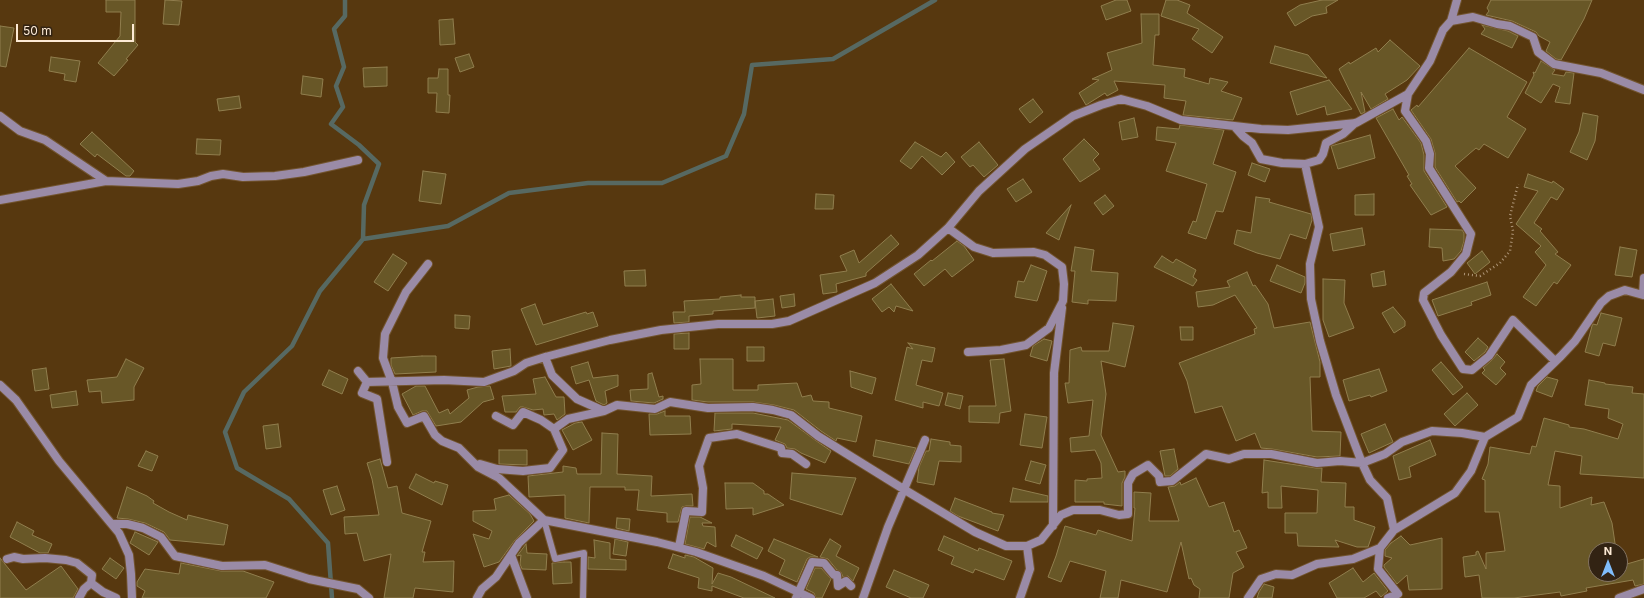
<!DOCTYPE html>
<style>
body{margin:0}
#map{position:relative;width:1644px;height:598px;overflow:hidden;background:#57380f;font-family:Inter,sans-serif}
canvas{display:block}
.north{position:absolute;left:1588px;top:542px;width:40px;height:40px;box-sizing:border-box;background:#322313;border:1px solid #837361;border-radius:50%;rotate:0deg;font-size:11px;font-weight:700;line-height:16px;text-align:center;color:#fdead5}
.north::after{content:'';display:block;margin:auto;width:14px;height:18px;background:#80bdfa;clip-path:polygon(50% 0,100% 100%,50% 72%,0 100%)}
.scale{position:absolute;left:16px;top:24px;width:118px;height:18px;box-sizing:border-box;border:2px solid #fdead5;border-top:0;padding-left:5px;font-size:12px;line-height:14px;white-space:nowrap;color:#fdead5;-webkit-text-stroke:3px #322313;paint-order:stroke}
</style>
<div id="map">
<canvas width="1644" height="598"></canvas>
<div class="north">N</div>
<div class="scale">50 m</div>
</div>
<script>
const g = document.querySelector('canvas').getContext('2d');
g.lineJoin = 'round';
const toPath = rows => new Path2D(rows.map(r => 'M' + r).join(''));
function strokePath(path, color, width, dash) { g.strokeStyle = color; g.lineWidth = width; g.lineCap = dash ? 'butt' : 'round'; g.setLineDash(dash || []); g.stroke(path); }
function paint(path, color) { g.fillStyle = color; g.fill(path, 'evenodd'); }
strokePath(toPath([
 [363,239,448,226,509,193,588,183,662,183,726,156,744,114,752,65,833,59,935,0],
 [332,598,328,543,289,499,237,468,225,432,244,392,292,346,320,291,363,239,364,205,379,164,359,145,331,124,343,107,336,86,344,67,334,29,345,16,345,0]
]), '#576962', 4.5);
const building = toPath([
 [106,0,135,0,135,42,138,45,126,59,128,60,114,76,98,63,120,36,121,12,106,12,106,0],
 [165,0,182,1,179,25,163,24,165,0],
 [1116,0,1127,0,1131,11,1106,20,1101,6,1116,0],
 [1166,0,1177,0,1190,5,1187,13,1223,37,1212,53,1192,39,1199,29,1161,16,1166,0],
 [1322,0,1338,0,1326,7,1327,13,1312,16,1295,26,1287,13,1300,5,1322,0],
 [1491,0,1592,0,1584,19,1561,60,1556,59,1546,51,1550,42,1539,36,1536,32,1512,21,1486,15,1489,11,1487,8,1491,0],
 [1141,14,1159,14,1159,35,1155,35,1153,65,1185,69,1184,77,1209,84,1210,78,1228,82,1221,91,1242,98,1233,120,1183,115,1186,101,1164,98,1165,85,1114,81,1118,90,1107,96,1105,93,1086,105,1079,93,1099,80,1092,79,1112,70,1107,53,1142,43,1141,14],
 [453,19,455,44,440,45,439,20,453,19],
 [1482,25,1508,31,1518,36,1512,48,1481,34,1485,29,1482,25],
 [0,26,14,28,6,67,0,66,0,26],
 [1390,40,1420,66,1407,80,1385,94,1388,99,1371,109,1361,92,1365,112,1361,114,1339,69,1349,62,1350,64,1376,48,1378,52,1390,40],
 [1275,46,1308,55,1327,78,1270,63,1275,46],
 [1469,48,1527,82,1507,117,1526,129,1508,158,1484,144,1479,150,1476,148,1455,166,1476,188,1461,203,1459,201,1457,202,1435,167,1435,153,1431,139,1411,110,1417,105,1418,107,1469,48],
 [469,54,474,67,460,72,455,58,469,54],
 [51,57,80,61,76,82,64,80,65,74,49,71,51,57],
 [1541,61,1555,70,1552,74,1564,76,1566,72,1574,73,1570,104,1555,102,1560,87,1553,84,1541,103,1525,93,1534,75,1533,72,1535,73,1541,61],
 [387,67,387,86,364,87,363,68,387,67],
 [439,69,448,69,448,95,450,95,449,113,436,112,437,93,428,93,428,78,438,78,439,69],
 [303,76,323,79,321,97,301,94,303,76],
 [1329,80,1352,109,1327,115,1325,106,1297,115,1290,92,1329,80],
 [239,96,241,108,219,111,217,99,239,96],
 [1033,99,1043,112,1030,123,1019,109,1033,99],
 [1393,109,1399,120,1402,117,1421,143,1424,155,1424,171,1447,207,1431,215,1410,185,1412,184,1407,176,1409,175,1376,118,1393,109],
 [1583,113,1598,116,1595,141,1587,160,1570,152,1579,132,1583,113],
 [1134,118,1138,137,1122,140,1119,122,1134,118],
 [1180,125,1224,130,1213,164,1236,172,1223,212,1216,211,1206,239,1188,233,1193,221,1196,222,1207,184,1166,171,1176,143,1156,140,1157,127,1179,129,1180,125],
 [92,132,134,171,130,176,126,176,97,154,95,157,80,144,92,132],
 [1370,135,1375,158,1338,169,1331,146,1370,135],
 [197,139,221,140,220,155,196,154,197,139],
 [1084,139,1099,154,1093,160,1100,169,1080,182,1063,159,1084,139],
 [915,142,941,157,946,152,955,162,942,175,922,156,911,169,900,161,915,142],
 [979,142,998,165,984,177,973,165,970,167,961,157,979,142],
 [1252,163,1270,169,1265,182,1248,175,1252,163],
 [423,171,446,174,441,204,419,201,423,171],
 [1528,174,1552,183,1553,181,1564,189,1557,200,1551,197,1534,223,1542,229,1540,231,1558,252,1555,254,1571,265,1557,284,1554,282,1536,306,1523,297,1546,265,1535,252,1541,246,1516,224,1538,191,1524,187,1528,174],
 [1023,179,1032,192,1016,202,1007,189,1023,179],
 [816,194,834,195,833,209,815,209,816,194],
 [1374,194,1374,215,1355,215,1355,195,1374,194],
 [1105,195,1114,206,1103,215,1094,203,1105,195],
 [1256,197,1270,199,1269,202,1311,214,1312,220,1306,239,1290,234,1280,259,1257,253,1234,244,1237,230,1251,233,1256,197],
 [1071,205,1059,240,1046,233,1071,205],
 [1362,228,1365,245,1333,251,1330,234,1362,228],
 [1430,229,1462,230,1464,233,1464,241,1461,251,1454,259,1443,261,1442,248,1429,247,1430,229],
 [891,235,899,244,866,273,866,276,836,284,837,292,823,294,820,275,847,271,840,256,854,250,859,263,891,235],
 [957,241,964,246,974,260,952,277,945,269,924,286,914,274,931,260,932,261,957,241],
 [1075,247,1094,250,1091,271,1118,273,1116,301,1088,300,1088,304,1072,302,1075,271,1071,271,1075,247],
 [1620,247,1637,250,1632,277,1615,275,1620,247],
 [1482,251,1490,262,1475,274,1467,263,1482,251],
 [393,254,407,263,388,291,374,282,393,254],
 [1162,256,1173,263,1176,259,1196,270,1193,277,1197,280,1193,286,1154,267,1162,256],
 [1031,265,1047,271,1037,301,1015,297,1018,281,1024,282,1031,265],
 [1277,265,1305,277,1305,283,1301,293,1270,281,1277,265],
 [645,270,646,286,625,286,624,271,645,270],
 [1384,271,1386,285,1373,287,1371,274,1384,271],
 [1247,272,1253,286,1255,285,1268,304,1274,328,1310,322,1320,362,1320,377,1310,377,1312,431,1341,432,1340,456,1317,457,1272,449,1261,448,1255,433,1236,441,1222,406,1195,413,1187,381,1179,363,1255,334,1254,329,1257,328,1235,295,1213,305,1198,307,1196,292,1230,287,1227,281,1247,272],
 [1323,279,1345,280,1344,303,1354,328,1329,337,1323,320,1323,279],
 [1487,282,1491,295,1471,302,1472,305,1438,316,1432,300,1487,282],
 [891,284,913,311,896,306,894,312,889,307,882,312,872,299,891,284],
 [794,294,795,306,782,308,780,296,794,294],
 [741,295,741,297,755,297,755,308,713,311,713,314,689,316,689,322,674,323,673,312,685,312,684,301,720,299,720,297,741,295],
 [773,299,775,316,757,318,755,301,773,299],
 [535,304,543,325,586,312,587,314,593,312,598,326,536,345,521,309,535,304],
 [1393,307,1405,321,1405,326,1394,333,1382,313,1393,307],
 [1601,313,1622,318,1615,346,1603,343,1599,356,1585,352,1592,326,1593,324,1597,325,1601,313],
 [455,315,470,316,469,329,455,328,455,315],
 [1113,323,1134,326,1125,367,1101,361,1106,394,1101,435,1118,472,1125,471,1125,477,1122,483,1122,506,1104,504,1104,502,1075,502,1075,480,1087,481,1087,479,1102,478,1101,463,1095,450,1071,452,1070,438,1089,436,1093,400,1068,403,1065,383,1069,383,1070,350,1081,347,1082,351,1109,351,1113,323],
 [1180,327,1193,327,1193,340,1181,340,1180,327],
 [689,333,689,349,674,349,674,334,689,333],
 [1478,338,1488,347,1485,352,1474,361,1465,352,1478,338],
 [1044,339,1052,341,1047,361,1030,356,1033,346,1044,339],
 [908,343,935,348,932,362,922,360,916,385,943,393,939,406,923,402,923,408,895,400,907,347,913,349,908,343],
 [747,347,764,347,764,361,747,361,747,347],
 [510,349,511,366,494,369,492,351,510,349],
 [1497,354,1505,362,1500,368,1506,374,1496,385,1482,373,1485,370,1483,368,1492,360,1497,354],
 [422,356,436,356,436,372,395,374,391,365,391,358,422,356],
 [126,359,144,368,134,387,134,400,102,403,101,391,89,392,87,380,117,377,126,359],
 [700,359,733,359,733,390,758,390,758,385,797,383,802,397,811,395,813,401,829,402,829,408,862,416,856,442,837,438,836,441,821,431,794,410,774,405,753,402,708,402,692,400,692,385,701,384,700,359],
 [1004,359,1011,411,1000,413,999,423,969,422,969,406,996,406,990,360,1004,359],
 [588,362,593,378,618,375,618,386,605,391,607,403,604,405,596,401,589,380,576,384,571,367,588,362],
 [1441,362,1463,387,1453,395,1432,370,1441,362],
 [46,368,49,389,35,391,32,370,46,368],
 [1379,369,1387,391,1371,397,1370,395,1349,401,1343,380,1379,369],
 [329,370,348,379,342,394,322,385,329,370],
 [850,371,876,378,872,394,851,387,850,371],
 [652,373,659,397,663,396,663,399,654,403,631,401,630,390,648,389,648,374,652,373],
 [545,377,556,397,564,397,565,414,557,420,554,414,544,415,543,409,533,410,523,407,520,407,516,412,505,412,502,396,536,394,533,379,545,377],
 [1547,377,1558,380,1552,397,1536,391,1538,386,1547,377],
 [1589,380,1605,383,1605,384,1633,387,1632,393,1644,394,1644,478,1580,474,1582,456,1555,451,1548,485,1560,486,1560,508,1592,497,1591,505,1604,502,1612,523,1616,550,1596,550,1596,574,1620,574,1620,566,1644,559,1644,584,1635,586,1633,580,1586,588,1587,591,1561,596,1560,592,1514,598,1482,598,1479,575,1465,577,1463,557,1476,555,1476,552,1478,551,1486,569,1486,553,1505,551,1499,512,1485,512,1485,480,1482,479,1488,464,1490,447,1530,454,1532,446,1536,447,1544,418,1569,425,1569,427,1584,429,1618,439,1623,424,1608,418,1609,409,1585,405,1589,380],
 [416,386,425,386,439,413,448,409,450,414,469,398,467,390,478,387,490,386,494,399,483,402,461,422,436,426,427,411,422,411,413,415,402,394,416,386],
 [76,391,78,405,52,408,50,395,76,391],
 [948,393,963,396,960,409,945,405,948,393],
 [1467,393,1478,405,1455,426,1444,414,1467,393],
 [665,411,665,416,690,416,691,434,650,435,649,414,657,414,665,411],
 [715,413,753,413,788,420,815,440,831,451,825,463,801,453,795,449,787,448,785,444,775,440,781,427,732,424,732,429,714,431,715,413],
 [1025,414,1047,417,1042,448,1020,445,1025,414],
 [582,422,592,440,573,450,562,430,575,423,582,422],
 [278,424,281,447,266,449,263,426,278,424],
 [1385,424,1393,442,1369,453,1361,434,1385,424],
 [602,433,618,434,617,474,652,476,651,496,692,494,693,506,686,506,682,507,678,522,667,522,667,513,637,510,639,490,625,490,625,487,590,487,589,523,565,518,565,495,529,497,528,476,563,472,563,466,576,468,577,474,601,474,602,433],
 [931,439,950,442,950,445,961,446,961,462,939,461,934,485,917,482,919,467,926,451,929,451,931,439],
 [876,440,916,448,909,464,873,456,876,440],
 [1430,440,1436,455,1409,467,1411,477,1399,480,1393,456,1430,440],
 [1174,449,1178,469,1170,476,1165,476,1160,451,1174,449],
 [499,450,527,450,527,465,499,464,499,450],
 [146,451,158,456,152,471,138,466,146,451],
 [380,459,388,488,397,486,402,513,431,521,422,552,425,552,423,562,454,561,453,592,415,588,413,598,384,598,391,554,364,561,357,533,345,534,344,517,379,515,372,479,367,463,380,459],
 [1264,460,1316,468,1322,468,1321,482,1346,483,1345,507,1354,507,1354,520,1375,527,1368,547,1357,547,1335,540,1339,547,1298,546,1297,533,1285,533,1285,513,1317,513,1318,490,1281,486,1282,508,1268,508,1268,492,1262,493,1264,460],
 [1031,461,1046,465,1040,484,1025,480,1031,461],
 [792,473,856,478,842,515,790,499,792,473],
 [416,474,434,483,435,481,448,485,442,505,409,488,416,474],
 [1196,478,1209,507,1224,502,1234,532,1239,530,1247,548,1236,552,1244,567,1233,573,1229,598,1199,598,1200,589,1194,585,1191,578,1189,579,1181,542,1167,592,1121,580,1118,598,1100,598,1106,571,1070,561,1061,582,1048,577,1056,556,1065,526,1096,535,1098,530,1132,541,1135,508,1134,508,1134,492,1151,493,1149,521,1179,521,1168,487,1175,486,1180,482,1181,485,1196,478],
 [725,483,753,483,764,491,764,494,768,494,784,505,753,515,753,508,726,509,725,483],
 [337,486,345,510,331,515,323,490,337,486],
 [127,487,147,496,154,501,153,503,169,512,187,520,188,515,228,525,224,545,170,540,164,532,145,523,128,519,117,518,127,487],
 [1013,488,1048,496,1048,502,1010,502,1013,488],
 [509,495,530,514,534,521,515,540,499,562,484,567,473,534,489,539,492,531,473,521,473,511,496,510,494,499,509,495],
 [955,498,992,512,992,513,1004,515,998,531,958,516,950,511,955,498],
 [690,517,700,517,712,523,702,523,703,526,715,527,716,547,707,542,704,549,685,544,690,517],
 [617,518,630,519,629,531,616,528,617,518],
 [17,522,34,531,32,535,52,544,48,553,40,553,10,537,17,522],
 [135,532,158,542,149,555,130,543,135,532],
 [736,535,763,548,757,559,731,546,736,535],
 [944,536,978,551,979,548,1012,561,1004,580,975,569,973,573,951,564,954,557,938,550,944,536],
 [1401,536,1410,545,1442,538,1442,589,1409,590,1407,575,1397,584,1384,567,1384,565,1392,558,1385,556,1385,550,1391,543,1401,536],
 [615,539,628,542,626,556,613,554,615,539],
 [774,539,818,557,810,557,807,559,797,582,779,574,785,560,768,551,774,539],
 [830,539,841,546,836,556,859,568,853,581,848,576,843,577,841,572,837,570,828,559,820,557,830,539],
 [594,540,610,543,610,559,626,560,626,570,588,569,588,557,595,558,594,540],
 [526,544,527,553,547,554,546,570,522,569,520,564,521,555,517,556,526,544],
 [673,554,685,558,685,555,694,557,713,568,712,584,718,573,731,577,775,598,744,598,712,586,712,591,698,588,699,578,668,568,673,554],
 [0,558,26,590,61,566,78,589,73,598,0,598,0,558],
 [110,558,124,568,116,579,102,569,110,558],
 [564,562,571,562,572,583,553,584,552,563,564,562],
 [181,563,221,571,243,571,274,582,266,598,142,598,145,591,137,586,137,582,145,569,179,574,181,563],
 [815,568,821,568,831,579,822,598,816,598,814,593,806,589,815,568],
 [1353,568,1363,582,1374,573,1388,591,1381,597,1376,591,1364,598,1337,598,1329,583,1353,568],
 [894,570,929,585,923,598,911,598,886,587,894,570],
 [1264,584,1274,587,1272,598,1257,598,1259,592,1264,584]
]);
paint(building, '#685727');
strokePath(building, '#907e4e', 1);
const service = toPath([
 [544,520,555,559,584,553,583,598]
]);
const minor = toPath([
 [1451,21,1473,17,1497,24,1510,26,1533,37,1538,52,1554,64,1601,73,1644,90],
 [1408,94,1405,111,1426,141,1430,154,1429,168,1471,234,1466,254,1451,272,1424,293,1423,300,1441,335,1463,369,1472,370,1489,356,1513,320,1555,361],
 [0,116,20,131,45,140,106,181],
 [1235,127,1243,136,1252,143,1261,159,1282,163,1305,164,1319,160,1323,154,1326,143,1343,134,1355,123],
 [0,200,106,181,178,184,198,181,211,176,223,174,243,177,275,176,304,172,358,160],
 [948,228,974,247,993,253,1034,252,1045,255,1062,267,1064,284,1063,301,1049,328,1026,345,1001,350,968,352],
 [428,264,406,292,385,334,383,358,392,382,398,407,407,423,424,416,435,435,442,441,459,448,478,467,499,478,544,520,657,542,696,552,764,576,811,598],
 [545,357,552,375,577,399,604,411,617,405,655,409,670,402,708,408,753,407,773,410,791,415,818,436,905,490,975,532,1006,546,1027,546,1041,540,1061,515,1073,510,1100,510,1119,515,1128,514,1128,483,1133,474,1148,465,1159,476,1160,482,1172,481,1206,454,1229,459,1244,454,1271,454,1317,463,1340,461,1362,463,1385,454,1402,442,1432,431,1462,433,1485,437],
 [358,371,367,382,444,380,484,382,514,371,526,363,545,357,610,340,661,330,718,324,772,324,789,321,875,283,918,255,948,228,979,191,1025,149,1073,116,1101,105,1121,99,1147,106,1181,120,1261,129,1288,130,1356,123,1408,94,1430,61,1443,30,1451,21,1457,0],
 [367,382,362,393,377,399,387,462],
 [0,385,16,400,59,461,119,533,129,555,131,574,132,598],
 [496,416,513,425,523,412,541,420,554,429],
 [480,464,497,469,523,471,550,468,563,450,554,429,568,419,604,411],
 [113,524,127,524,143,528,161,537,175,556,222,566,265,565,309,579,358,589,369,598],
 [1053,526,1054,373,1062,308],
 [1394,530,1455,493,1471,471,1485,437,1518,417,1531,385,1561,356,1575,341,1601,303,1609,296,1625,290,1643,295,1644,278],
 [679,547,686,511,702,512,703,488,699,466,709,438,737,434,781,448,782,453,792,454,806,464],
 [1380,548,1378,569,1398,594,1388,598],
 [511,555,527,598],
 [7,559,14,557,23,559,45,558,66,560,77,563,92,575,91,583],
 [79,598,84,589,91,583,103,592,116,598],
 [477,598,482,589,496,577,519,543,544,520],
 [796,598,812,562,824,563,834,575,837,575,838,586,846,581,851,586],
 [863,598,888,527,925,440],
 [1020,598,1030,569,1027,546],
 [1248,598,1261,579,1276,574,1292,575,1317,564,1353,559,1380,548,1394,530,1387,498,1370,480,1362,463,1336,395,1320,341,1311,299,1310,264,1319,227,1305,164],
 [1619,598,1644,589]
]);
strokePath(service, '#72542f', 8);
strokePath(minor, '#72542f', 10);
strokePath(toPath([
 [1464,274,1480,276,1500,263,1510,251,1513,231,1510,216,1518,184]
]), '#ae9577', 2.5, [1, 3]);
strokePath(service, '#9a8ba7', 6);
strokePath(minor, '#9a8ba7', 8);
</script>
